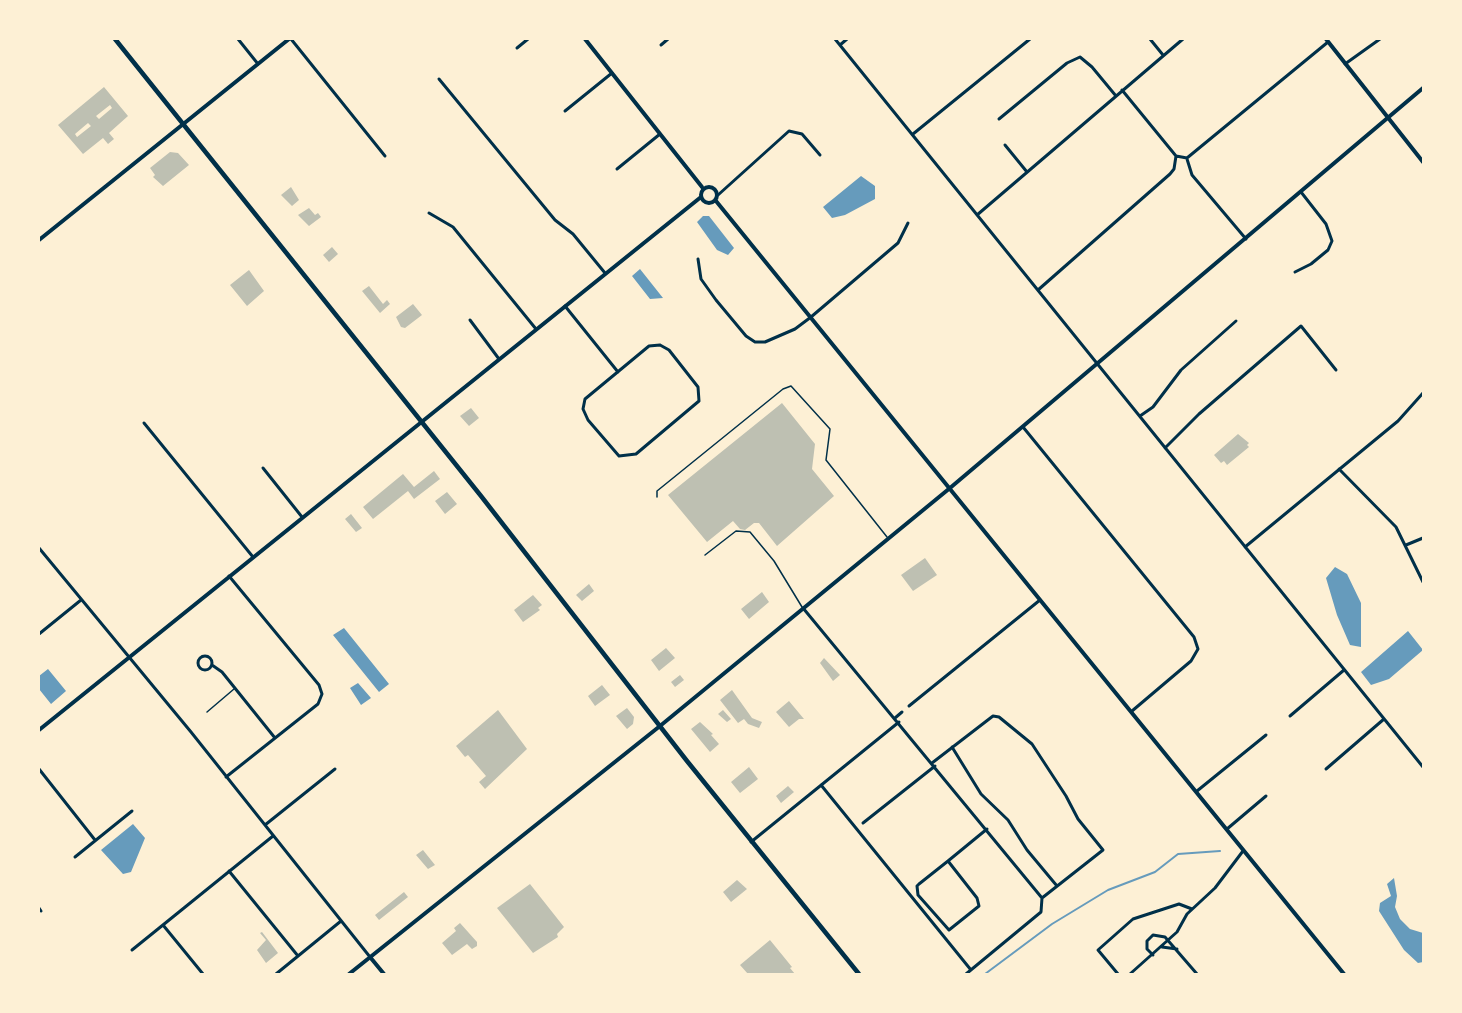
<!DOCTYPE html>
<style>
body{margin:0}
#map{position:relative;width:1462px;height:1013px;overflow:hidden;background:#fdf0d5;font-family:Lora,serif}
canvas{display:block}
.frame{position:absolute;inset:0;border:40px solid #fdf0d5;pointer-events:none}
</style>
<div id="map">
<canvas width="1462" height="1013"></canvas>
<div class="frame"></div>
</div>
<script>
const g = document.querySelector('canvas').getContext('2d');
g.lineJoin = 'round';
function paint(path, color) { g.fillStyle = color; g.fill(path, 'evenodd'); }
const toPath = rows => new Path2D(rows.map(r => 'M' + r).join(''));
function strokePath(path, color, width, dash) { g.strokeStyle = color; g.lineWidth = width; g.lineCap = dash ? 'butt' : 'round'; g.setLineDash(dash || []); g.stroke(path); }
paint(toPath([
 [861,176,875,186,875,199,845,215,832,218,823,207],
 [703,216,709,216,734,248,728,255,717,250,697,222],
 [640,269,663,298,650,299,632,276],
 [1335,567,1347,574,1361,603,1361,647,1350,645,1337,615,1326,578],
 [344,628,389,684,379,692,333,635],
 [1408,631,1423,650,1389,679,1371,685,1361,672],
 [48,669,66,691,51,704,39,689,39,676],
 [358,683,371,698,361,705,350,688],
 [133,824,145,838,131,872,123,874,101,850],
 [1394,878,1397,896,1395,907,1400,919,1410,929,1423,933,1423,962,1418,963,1404,950,1379,911,1380,903,1391,896,1387,884]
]), '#669bbc');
strokePath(toPath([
 [985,974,1052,924,1108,890,1155,872,1178,854,1220,851]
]), '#669bbc', 2);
paint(toPath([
 [104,87,128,116,109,133,114,139,108,144,103,138,83,154,58,125],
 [110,105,112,108,99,119,96,116],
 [88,123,91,126,77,137,75,134],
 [170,152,178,153,189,165,163,186,153,177,155,175,150,168],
 [291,187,299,200,292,206,281,195],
 [309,208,315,215,318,213,321,217,309,226,298,215],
 [332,247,338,254,329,262,323,255],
 [249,270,264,291,247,306,230,285],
 [369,286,383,304,387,300,390,304,380,313,362,291],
 [413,304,422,315,405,328,401,327,396,317],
 [782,403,815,444,812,469,834,496,777,546,759,523,754,523,745,530,740,529,733,521,707,542,668,495],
 [471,408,479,418,469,426,460,416],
 [1238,434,1249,443,1247,445,1249,447,1227,465,1224,461,1221,463,1214,455],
 [434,471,440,479,414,499,408,491,373,519,363,507,403,474,414,487],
 [447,492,457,504,445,514,435,501],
 [351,514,362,528,356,532,345,519],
 [925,558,937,575,913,591,901,575],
 [589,584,594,591,582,601,576,595],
 [762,592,769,602,749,619,741,609],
 [533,595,542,605,538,608,540,610,523,622,514,610],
 [666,648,675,658,659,671,651,660],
 [824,658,840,675,833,681,820,663],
 [680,675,684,680,675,687,671,682],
 [602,685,610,695,595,706,588,696],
 [732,690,752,718,762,722,759,728,748,724,744,719,738,723,720,700],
 [789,701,804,719,799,719,789,727,776,712],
 [627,708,634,717,633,724,627,729,616,716],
 [498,710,527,749,485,789,479,782,486,776,468,755,465,757,456,746],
 [723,710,731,719,727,722,718,714],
 [700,722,713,734,711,735,719,744,710,752,691,729],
 [749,767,758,779,740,793,731,782],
 [788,786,794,792,781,803,776,796],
 [423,850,435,865,428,869,416,855],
 [737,880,747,889,731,902,723,892],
 [530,884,564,927,557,934,558,937,533,953,497,908],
 [404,892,408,897,379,920,375,915],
 [460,923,477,942,477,946,472,949,467,944,452,955,442,943,456,931,454,928],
 [262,932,278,953,266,963,257,950,266,940,260,933],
 [770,940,792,967,790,968,795,974,748,974,740,965]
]), '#bec0b2');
strokePath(toPath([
 [657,497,657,491,783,389,791,386,830,429,826,460,887,537],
 [705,555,736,531,750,532,774,561,802,607],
 [207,712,234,689]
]), '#003049', 1.5);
strokePath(toPath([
 [238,39,258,64],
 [291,39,385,156],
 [835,39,1423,767],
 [1150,39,1163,55],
 [661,45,668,39],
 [840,45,847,39],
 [517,48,528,39],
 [1345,64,1380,39],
 [439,79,555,220,573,234,605,273],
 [1122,90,1176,156,1187,158,1328,42],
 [565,111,612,73],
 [999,119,1067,63,1080,57,1092,67,1116,96],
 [913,134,1030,39],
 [1005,145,1027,172],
 [1187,159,1192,175,1246,239],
 [617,169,660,134],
 [718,195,789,131,802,134,820,155],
 [429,213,453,227,536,329],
 [977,215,1183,39],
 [698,259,701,279,716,300,746,336,755,342,765,342,795,329,811,317,898,243,908,223],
 [1295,272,1311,264,1328,250,1332,241,1326,224,1301,192],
 [1038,290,1170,174,1174,169,1176,156],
 [565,306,618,372],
 [470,320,499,359],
 [660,345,669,350,698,387,699,401,636,454,619,456,588,420,583,409,585,399,649,346,660,345],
 [1140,416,1153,407,1181,370,1236,321],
 [144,423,253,557],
 [1023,427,1194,637,1198,649,1191,661,1132,711],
 [1165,448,1199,414,1301,326,1336,370],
 [263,468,302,517],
 [1339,469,1396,527,1423,582],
 [1406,545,1423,538],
 [1245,547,1398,421,1423,393],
 [39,548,191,732,370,957],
 [803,608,1042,898],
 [39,634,81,600],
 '198 663a7 7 0 1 1 14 0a7 7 0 1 1-14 0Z',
 [212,665,222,672,275,738],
 [909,706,1040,600],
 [1290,716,1344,670],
 [895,718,902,712],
 [952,747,981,794,1008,820,1027,850,1057,886],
 [932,763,993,716,999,717,1032,744,1066,796,1078,819,1103,850,1042,898,1041,912,966,974],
 [39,769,95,840],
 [1326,769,1384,719],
 [226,777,318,704,322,694,319,685,229,576],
 [821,785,971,970],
 [1197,791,1266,735],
 [863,823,935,766],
 [265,825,335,769],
 [1227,829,1266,796],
 [751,842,899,722],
 [75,857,132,811],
 [948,861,977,898,979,906,949,930,918,895,917,886,919,884,948,861,987,829],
 [229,871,298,956],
 [39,908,41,911],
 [163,925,203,974],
 [1162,947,1177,949],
 [132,950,273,836],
 [1153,955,1147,949,1147,941,1153,935,1165,937,1197,974],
 [276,974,341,921],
 [1118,974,1098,950,1133,919,1179,904,1192,909],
 [1130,974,1177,932,1187,914,1215,888,1243,851]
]), '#003049', 3);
strokePath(toPath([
 [585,39,702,187],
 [1326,39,1423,162],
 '701 195a8 8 0 1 1 16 0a8 8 0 1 1-16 0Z',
 [716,201,1344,974],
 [39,240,289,39],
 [39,730,701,197],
 [370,957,384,974]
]), '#003049', 4);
strokePath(toPath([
 [349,974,660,726,950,488,1423,88]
]), '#003049', 4);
strokePath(toPath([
 [115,39,481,496,687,761,859,974]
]), '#003049', 4.5);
</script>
